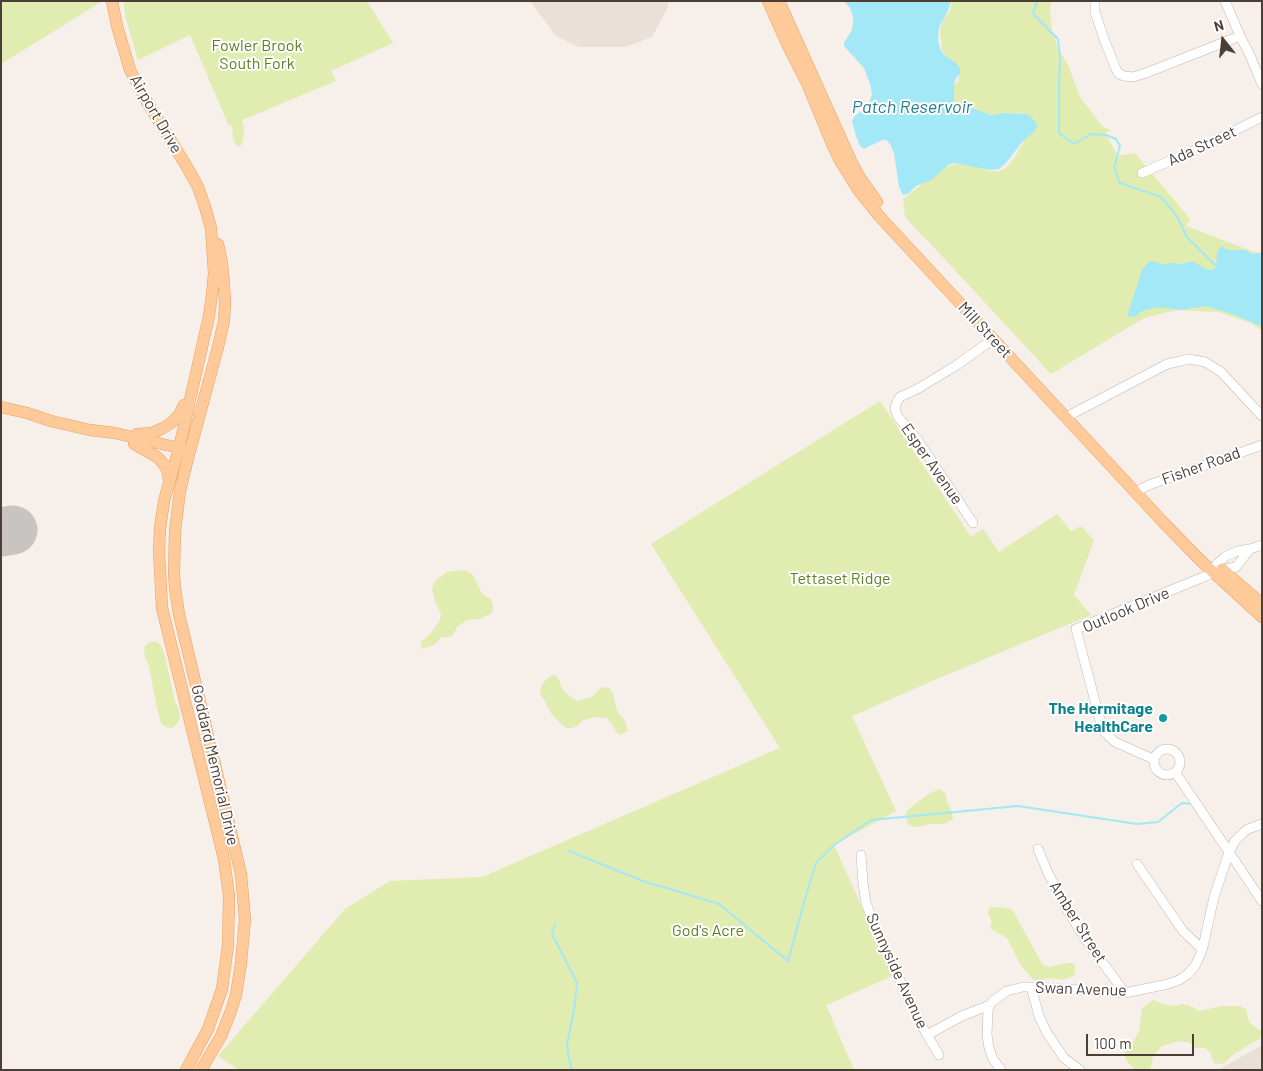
<!DOCTYPE html>
<style>
body{margin:0}
#map{position:relative;width:1263px;height:1071px;overflow:hidden;background:#f6efea;font-family:Barlow,sans-serif}
canvas{display:block}
.frame{position:absolute;inset:0;border:2px solid #4a3e37;pointer-events:none}
.north{position:absolute;left:1198px;top:15px;width:50px;height:50px;-webkit-text-stroke:4px #fff;paint-order:stroke;rotate:344deg;font-size:14px;font-weight:700;line-height:20px;text-align:center;color:#4a3e37}
.north::after{content:'';display:block;margin:auto;width:18px;height:22px;background:#4a3e37;clip-path:polygon(50% 0,100% 100%,50% 72%,0 100%)}
.scale{position:absolute;left:1086px;top:1034px;width:108px;height:22px;box-sizing:border-box;border:2px solid #4a3e37;border-top:0;padding-left:6px;font-size:15px;line-height:18px;white-space:nowrap;color:#4a3e37;-webkit-text-stroke:4px #fff;paint-order:stroke}
</style>
<div id="map">
<canvas width="1263" height="1071"></canvas>
<div class="frame"></div>
<div class="north">N</div>
<div class="scale">100 m</div>
</div>
<script>
const g = document.querySelector('canvas').getContext('2d');
g.lineJoin = 'round';
function paint(path, color) { g.fillStyle = color; g.fill(path, 'evenodd'); }
const toPath = rows => new Path2D(rows.map(r => 'M' + r).join(''));
function strokePath(path, color, width, dash) { g.strokeStyle = color; g.lineWidth = width; g.lineCap = dash ? 'butt' : 'round'; g.setLineDash(dash || []); g.stroke(path); }
function drawText(font, color, halo, rows, align = 'center') {
  g.font = font + ' Barlow,sans-serif'; g.lineWidth = 4; g.setLineDash([]); g.textBaseline = 'middle'; g.strokeStyle = halo; g.fillStyle = color; for (const [text, x, y, turn = 0] of rows) {
    g.save(); g.translate(x, y); g.rotate((+turn || 0) * Math.PI / 180); g.textAlign = isNaN(turn) ? turn : align; if (halo) g.strokeText(text, 0, 0); g.fillText(text, 0, 0); g.restore();
  }
}
paint(toPath([
 [530,1,668,1,668,7,652,37,625,47,579,47,556,36],
 [1262,1045,1262,1070,1218,1070]
]), '#eae0d7');
paint(toPath([
 [1,1,101,1,101,2,1,64],
 [123,1,367,1,393,43,331,71,336,81,242,120,244,128,243,141,240,147,236,145,233,137,232,125,229,126,190,35,138,60,126,19],
 [952,1,1051,1,1050,11,1052,30,1058,48,1068,65,1080,97,1103,127,1111,130,1105,133,1118,156,1135,153,1190,219,1186,226,1262,255,1262,331,1251,323,1219,312,1176,310,1144,318,1051,374,928,241,920,234,905,216,903,199,943,168,953,165,960,164,974,166,989,171,999,171,1006,168,1015,157,1025,139,1036,130,1034,123,1023,114,1020,113,1013,113,1000,115,994,115,960,109,956,104,954,100,953,87,959,80,958,72,944,54,942,50,940,30,942,22,950,11],
 [880,401,971,537,983,529,999,552,1057,514,1071,531,1081,526,1094,540,1074,595,1091,615,946,675,852,716,896,811,834,845,893,976,826,1005,854,1070,239,1070,218,1056,345,909,390,881,482,877,780,748,651,544],
 [464,570,473,575,482,594,491,599,493,605,492,613,480,619,467,620,457,627,453,635,448,637,442,637,434,645,421,649,421,642,431,633,440,620,441,614,435,601,432,589,435,581,447,572],
 [156,641,161,646,164,653,175,701,180,713,180,718,177,724,172,728,166,727,161,723,157,709,149,666,145,657,144,648,146,645,148,643],
 [553,675,555,675,558,678,562,688,566,693,572,698,578,701,592,697,602,687,609,688,613,694,617,711,625,721,628,731,619,735,607,718,596,717,587,719,582,721,577,726,572,728,567,728,563,726,550,712,545,701,541,696,540,689,544,682,549,677],
 [940,789,946,794,947,803,952,812,953,819,946,823,941,824,929,824,918,827,914,827,908,824,905,815,907,811,916,803,930,793],
 [990,907,1007,908,1012,909,1042,964,1045,966,1049,967,1067,963,1072,963,1075,966,1075,975,1063,980,1051,978,1037,981,1032,978,1020,964,1007,938,990,928,992,922,988,913,989,909],
 [1153,1000,1163,1004,1176,1006,1182,1004,1188,1005,1200,1011,1222,1006,1239,1006,1246,1009,1249,1022,1262,1032,1262,1035,1259,1039,1234,1054,1223,1064,1214,1063,1210,1052,1205,1048,1199,1048,1194,1047,1190,1043,1179,1041,1162,1046,1153,1056,1150,1070,1135,1070,1126,1060,1125,1051,1132,1044,1139,1031,1142,1008]
]), '#e0ecb0');
paint(toPath([
 [844,1,951,1,948,11,939,27,938,40,941,51,944,55,957,64,960,69,960,73,955,80,954,86,954,102,957,106,975,109,991,115,1004,113,1027,114,1031,117,1036,123,1037,126,1035,131,1022,142,1006,163,999,169,990,170,954,163,948,165,931,180,916,186,908,194,903,195,899,187,894,153,890,144,886,140,882,140,864,149,860,146,856,136,852,121,854,117,865,108,869,103,872,94,870,84,864,68,844,46,844,43,852,30,853,23,853,16,850,8],
 [1221,246,1228,250,1246,250,1251,254,1262,252,1262,327,1235,315,1206,306,1180,310,1158,307,1145,310,1139,313,1137,316,1127,317,1142,270,1150,261,1153,261,1163,265,1169,263,1182,264,1192,261,1206,269,1210,270,1214,269,1216,267,1217,253]
]), '#a3e8f6');
strokePath(toPath([
 [1037,1,1033,14,1058,39,1060,57,1059,90,1059,133,1074,144,1091,134,1106,135,1116,139,1120,146,1114,168,1120,183,1161,197,1177,216,1187,237,1217,267],
 [569,851,643,881,719,904,788,961,805,899,816,863,834,845,871,820,1018,806,1137,824,1158,822,1182,803,1192,804],
 [555,924,552,934,577,983,574,1010,567,1044,569,1059,572,1070]
]), '#a3e8f6', 2);
strokePath(toPath([
 [1,532,13,530]
]), '#c8c4c2', 49);
const minor = toPath([
 [1095,1,1095,12,1104,39,1116,69,1119,74,1124,76,1133,77,1146,73,1240,36],
 [1225,1,1241,38,1249,53,1262,84],
 [1142,173,1204,146,1262,117],
 [1072,414,1167,364,1176,362,1189,359,1205,362,1221,372,1262,416],
 [1141,489,1149,485,1262,445],
 [973,523,917,439,898,417,895,409,896,404,900,397,919,388,957,365,993,339],
 [1213,572,1216,565,1226,556,1238,551,1250,549,1262,545],
 '1154 762a13 13 0 1 1 26 0a13 13 0 1 1-26 0Z',
 [1153,759,1115,742,1105,733,1101,724,1076,629,1206,576,1213,572,1236,567,1250,549],
 [1175,772,1262,901],
 [1038,849,1048,873,1066,908,1086,940,1125,993],
 [861,855,863,883,866,903,884,949,905,990,923,1028,939,1055],
 [1137,864,1183,931,1202,949],
 [1031,987,1039,1016,1047,1033,1064,1058,1080,1070],
 [927,1035,962,1016,990,1005],
 [1001,1070,993,1059,989,1048,987,1035,988,1011,989,1006,993,1001,1007,991,1023,987,1035,987,1125,993,1168,984,1179,980,1188,974,1195,966,1198,960,1203,947,1214,897,1229,852,1235,841,1243,833,1248,829,1262,824]
]);
const major = toPath([
 [112,1,117,26,130,70,147,102,187,167,198,187,205,207,211,228,214,274,212,294,209,316,179,448,164,501,160,528,159,552,162,608,224,859,229,896,228,945,222,989,208,1029,186,1070],
 [768,1,788,46,807,83,830,139,839,159,859,191,879,216,1163,522,1201,561,1262,617],
 [779,1,851,161,859,176,877,202],
 [1,407,27,413,51,421,90,430,115,433,179,448,185,452],
 [137,434,152,433,163,428,171,423,179,415,184,405],
 [134,444,157,457,162,462,167,469,169,480],
 [1222,569,1262,604],
 [201,1070,221,1036,231,1011,236,995,241,963,245,919,241,874,179,614,175,588,174,574,175,531,180,491,187,462,218,347,224,321,225,303,224,284,222,263,218,244]
]);
strokePath(minor, '#c5b7ae', 10);
strokePath(major, '#eca161', 12);
strokePath(minor, '#fff', 9);
strokePath(major, '#ffca99', 11);
for (const [x, y, r, color] of [
 [1163,718,5,"#0f9aa8"]
]) { const dot = new Path2D(); dot.arc(x, y, r, 0, 2 * Math.PI); g.fillStyle = color; g.fill(dot); strokePath(dot, '#fff', 2); }
drawText('16px', '#5e8125', '#fff', [
 ["Fowler Brook",257,46],
 ["South Fork",257,64],
 ["Tettaset Ridge",840,579],
 ["God's Acre",708,931]
]);
drawText('16px', '#4a3e37', '#fff', [
 ["Airport Drive",156,114,60],
 ["Ada Street",1202,146,-25],
 ["Mill Street",985,330,47],
 ["Esper Avenue",932,464,55],
 ["Fisher Road",1201,466,-20],
 ["Outlook Drive",1126,610,-23],
 ["Goddard Memorial Drive",215,765,77],
 ["Amber Street",1078,922,58],
 ["Sunnyside Avenue",897,971,65],
 ["Swan Avenue",1081,989,2]
]);
drawText('bold 16px', '#0d838f', '#fff', [
 ["The Hermitage",1153,709],
 ["HealthCare",1153,727]
], 'right');
drawText('italic 18px', '#227f94', '#fff', [
 ["Patch Reservoir",912,107]
]);
</script>
